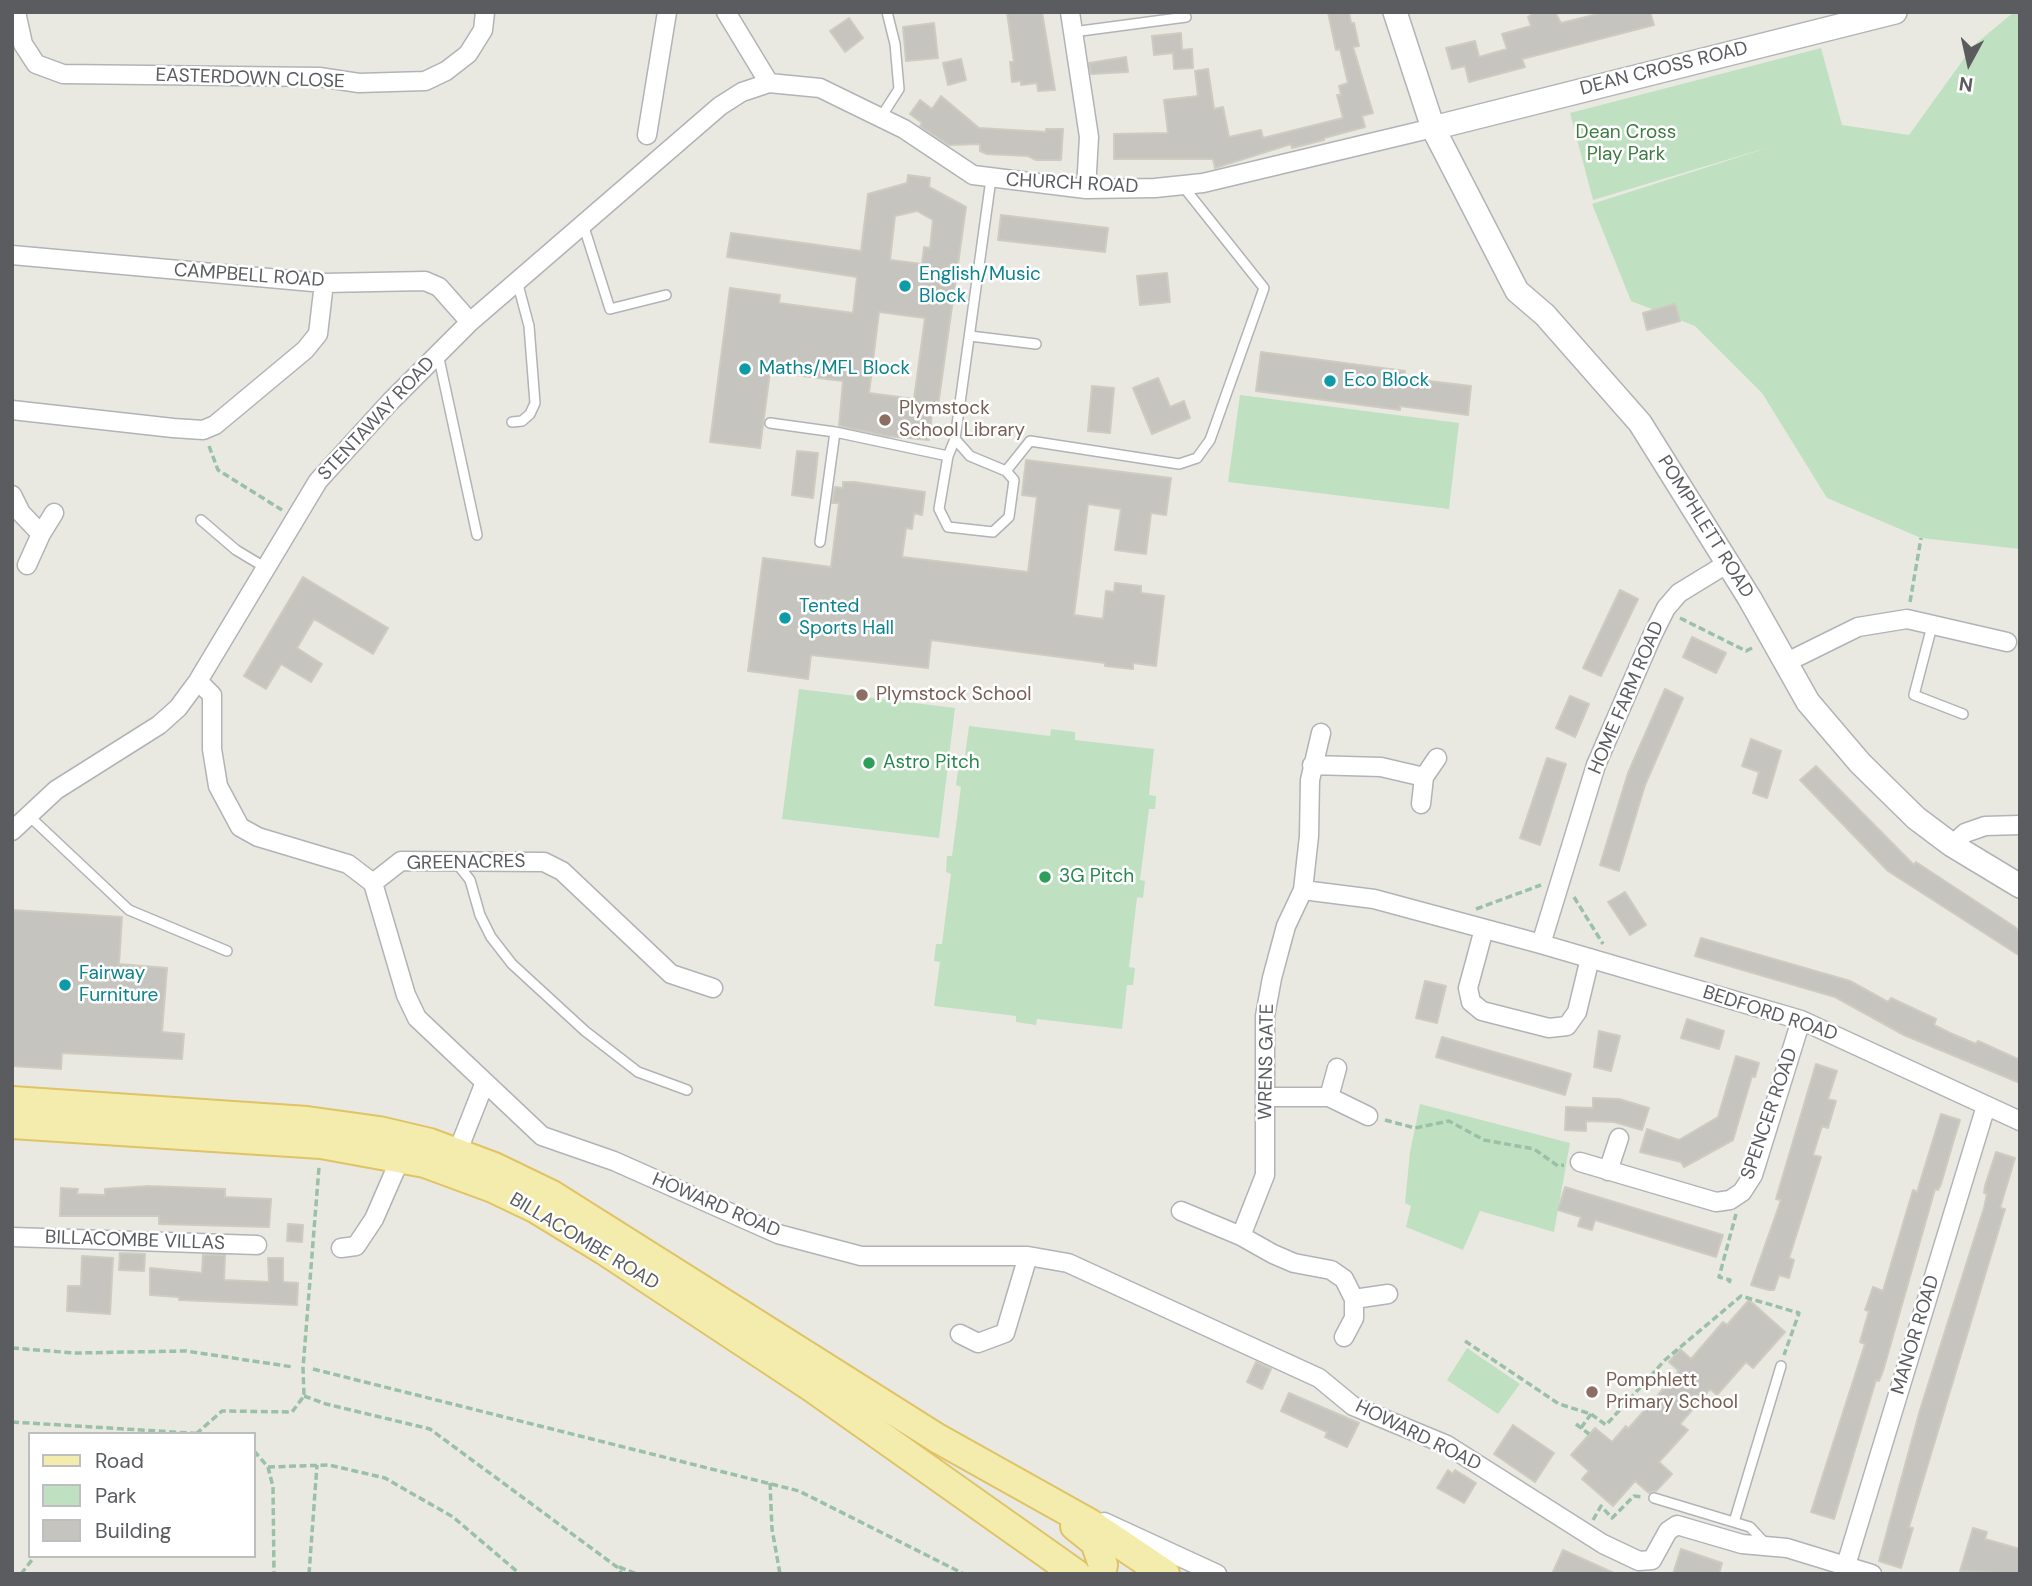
<!DOCTYPE html>
<style>
body{margin:0}
#map{position:relative;width:2032px;height:1586px;overflow:hidden;background:#eae9e1;font-family:"DM Sans",sans-serif}
canvas{display:block}
.frame{position:absolute;inset:0;border:14px solid #5a5c60;pointer-events:none}
.legend{position:absolute;left:28px;top:1432px;width:228px;height:126px;box-sizing:border-box;background:#fff;border:2px solid #bdbebf;margin:0;padding:9px 12px;list-style:none;font-size:21px;color:#5a5c60}
.legend li{display:flex;align-items:center;gap:14px;height:35px}
.legend b{width:35px;border:2px solid #bdbebf}
.north{position:absolute;left:1934px;top:28px;width:70px;height:70px;-webkit-text-stroke:5px #fff;paint-order:stroke;rotate:188deg;font-size:19px;font-weight:700;line-height:28px;text-align:center;color:#5a5c60}
.north::after{content:'';display:block;margin:auto;width:24px;height:32px;background:#5a5c60;clip-path:polygon(50% 0,100% 100%,50% 72%,0 100%)}
</style>
<div id="map">
<canvas width="2032" height="1586"></canvas>
<div class="frame"></div>
<ul class="legend">
<li><b style="height:9px;background:#f4ecac"></b>Road</li>
<li><b style="height:19px;background:#c0e0c2"></b>Park</li>
<li><b style="height:19px;background:#c6c4be"></b>Building</li>
</ul>
<div class="north">N</div>
</div>
<script>
const g = document.querySelector('canvas').getContext('2d');
g.lineJoin = 'round';
function paint(path, color) { g.fillStyle = color; g.fill(path, 'evenodd'); }
const toPath = rows => new Path2D(rows.map(r => 'M' + r).join(''));
function strokePath(path, color, width, dash) { g.strokeStyle = color; g.lineWidth = width; g.lineCap = dash ? 'butt' : 'round'; g.setLineDash(dash || []); g.stroke(path); }
function drawText(font, color, halo, rows, align = 'center') {
  g.font = font + ' "DM Sans",sans-serif'; g.lineWidth = 5; g.setLineDash([]); g.textBaseline = 'middle'; g.strokeStyle = halo; g.fillStyle = color; for (const [text, x, y, turn = 0] of rows) {
    g.save(); g.translate(x, y); g.rotate((+turn || 0) * Math.PI / 180); g.textAlign = isNaN(turn) ? turn : align; if (halo) g.strokeText(text, 0, 0); g.fillText(text, 0, 0); g.restore();
  }
}
paint(toPath([
 [2014,12,2020,12,2020,549,1921,538,1827,498,1762,393,1695,326,1631,301,1592,204,1773,146,1593,200,1570,113,1821,48,1842,125,1909,135,1973,46],
 [1240,395,1459,423,1449,509,1228,482],
 [799,689,955,708,939,838,782,819],
 [969,726,1050,736,1051,729,1075,732,1075,740,1154,749,1149,795,1156,796,1155,809,1149,809,1140,880,1145,881,1143,898,1137,897,1129,967,1135,968,1133,985,1127,985,1122,1029,1037,1019,1036,1025,1016,1022,1016,1016,934,1006,940,962,934,961,936,944,942,944,951,874,946,872,947,856,952,856,961,787,956,785,958,770,963,770],
 [1420,1104,1570,1143,1554,1232,1480,1211,1463,1250,1406,1227,1411,1206,1405,1203,1410,1152],
 [1467,1348,1520,1384,1498,1414,1447,1380]
]), '#c0e0c2');
const building = toPath([
 [1007,12,1042,12,1055,90,1038,91,1037,83,1021,85,1021,81,1012,82,1010,62,1014,62,1007,12],
 [1328,12,1349,12,1351,23,1354,23,1359,46,1353,47,1373,113,1362,116,1365,127,1324,138,1324,140,1292,148,1291,144,1215,168,1213,159,1114,159,1114,134,1168,133,1164,100,1198,96,1195,71,1208,69,1214,109,1223,107,1229,137,1261,130,1263,138,1343,118,1337,95,1341,95,1339,86,1348,83,1340,49,1336,50,1328,12],
 [1535,12,1555,12,1561,23,1606,12,1650,12,1654,25,1522,59,1525,67,1469,82,1465,66,1452,69,1446,48,1475,41,1479,57,1507,49,1502,34,1531,26,1528,17,1535,12],
 [849,18,863,38,845,52,830,31,849,18],
 [934,23,938,58,906,61,903,27,934,23],
 [1181,33,1182,50,1192,49,1193,68,1174,69,1173,53,1154,55,1152,36,1181,33],
 [1126,57,1128,72,1091,74,1089,63,1126,57],
 [961,59,966,80,948,85,943,63,961,59],
 [941,96,979,128,1046,132,1046,129,1063,129,1061,160,1036,160,1028,156,987,154,980,151,980,144,949,145,920,126,922,123,910,114,920,100,932,109,941,96],
 [908,175,930,178,929,187,966,207,938,406,933,405,929,440,887,436,839,426,843,381,770,372,760,448,710,442,730,288,780,295,779,303,853,313,857,277,727,257,731,233,861,251,868,194,907,183,908,175],
 [917,211,933,220,930,248,924,247,922,264,890,260,895,216,917,211],
 [879,312,925,318,914,399,869,393,879,312],
 [1001,215,1108,228,1105,252,998,240,1001,215],
 [1167,273,1170,302,1140,305,1137,276,1167,273],
 [1675,304,1680,321,1647,330,1643,313,1675,304],
 [1261,352,1405,371,1404,378,1471,386,1468,415,1400,406,1400,410,1256,391,1261,352],
 [1158,378,1170,407,1184,401,1190,418,1152,434,1133,388,1158,378],
 [1092,386,1114,388,1110,433,1088,431,1092,386],
 [797,451,818,453,813,498,792,495,797,451],
 [1026,460,1171,478,1166,515,1151,513,1146,554,1115,550,1121,509,1088,504,1074,615,1103,619,1106,591,1114,592,1115,583,1141,586,1141,593,1164,596,1156,666,1133,663,1133,669,1105,666,1105,663,931,640,928,668,811,655,808,679,748,671,763,558,831,567,839,503,832,503,835,487,843,488,843,482,854,482,925,492,922,515,914,513,912,529,906,528,902,557,1028,572,1037,497,1022,495,1026,460],
 [303,577,388,628,373,654,314,619,297,648,322,664,311,682,281,664,266,689,244,676,303,577],
 [1620,590,1638,599,1601,676,1583,668,1620,590],
 [1692,637,1726,653,1716,673,1683,657,1692,637],
 [1665,689,1683,698,1645,785,1619,871,1600,865,1628,773,1665,689],
 [1570,696,1589,704,1575,737,1556,728,1570,696],
 [1751,739,1781,751,1767,798,1753,793,1759,772,1742,766,1751,739],
 [1547,758,1566,764,1540,845,1520,838,1547,758],
 [1816,766,1914,865,1916,862,1922,866,2015,927,2020,933,2020,956,1888,871,1800,780,1816,766],
 [1625,892,1646,925,1630,935,1608,902,1625,892],
 [12,910,122,917,119,964,167,968,162,1032,184,1034,182,1059,62,1053,61,1069,12,1066,12,910],
 [1701,938,1850,981,1888,1002,1891,998,1936,1019,1934,1025,1950,1033,1976,1044,1978,1041,2020,1060,2020,1083,1904,1035,1835,997,1695,956,1701,938],
 [1425,981,1446,986,1437,1023,1416,1018,1425,981],
 [1687,1019,1724,1031,1719,1049,1681,1038,1687,1019],
 [1599,1031,1620,1036,1611,1071,1594,1067,1599,1031],
 [1442,1037,1571,1074,1565,1095,1436,1057,1442,1037],
 [1736,1056,1759,1063,1755,1077,1752,1076,1733,1140,1684,1167,1681,1162,1640,1152,1647,1129,1679,1140,1718,1117,1736,1056],
 [1816,1064,1837,1071,1828,1099,1836,1101,1828,1128,1822,1126,1813,1155,1821,1157,1789,1258,1794,1260,1789,1278,1779,1275,1774,1290,1769,1290,1751,1285,1781,1200,1776,1199,1816,1064],
 [1593,1098,1619,1099,1649,1108,1642,1130,1614,1122,1586,1121,1586,1131,1565,1130,1566,1107,1593,1108,1593,1098],
 [1941,1114,1960,1120,1955,1136,1941,1184,1938,1190,1935,1189,1883,1371,1879,1381,1876,1380,1834,1519,1811,1512,1865,1344,1860,1342,1869,1311,1865,1310,1873,1287,1883,1291,1913,1190,1917,1192,1941,1114],
 [1996,1152,2015,1158,2000,1208,2005,1209,1909,1527,1913,1528,1901,1568,1879,1561,1920,1410,1984,1208,1987,1194,1984,1193,1985,1186,1996,1152],
 [149,1186,225,1189,225,1197,271,1199,269,1227,159,1224,159,1216,60,1216,61,1188,78,1189,77,1194,105,1195,105,1189,149,1186],
 [1565,1187,1723,1235,1716,1257,1595,1220,1592,1230,1578,1226,1581,1217,1558,1210,1565,1187],
 [288,1224,303,1225,302,1242,287,1241,288,1224],
 [120,1253,145,1254,144,1271,119,1270,120,1253],
 [203,1255,225,1255,224,1280,269,1282,268,1258,283,1258,283,1282,298,1283,297,1305,179,1300,179,1297,150,1295,150,1268,202,1273,203,1255],
 [82,1256,113,1258,110,1314,67,1311,68,1286,81,1286,82,1256],
 [1749,1300,1785,1332,1753,1368,1746,1362,1717,1395,1710,1389,1680,1424,1688,1430,1659,1462,1672,1474,1656,1491,1649,1493,1635,1481,1613,1506,1582,1479,1589,1471,1571,1455,1595,1428,1612,1442,1626,1426,1628,1429,1679,1371,1669,1362,1680,1349,1691,1359,1723,1322,1727,1325,1749,1300],
 [1256,1362,1271,1369,1262,1389,1247,1382,1256,1362],
 [1289,1393,1359,1423,1347,1447,1325,1437,1327,1432,1281,1411,1289,1393],
 [1513,1425,1554,1453,1535,1482,1494,1454,1513,1425],
 [1448,1470,1453,1474,1455,1470,1476,1483,1464,1503,1437,1488,1448,1470],
 [1973,1528,1987,1532,1985,1539,2020,1549,2020,1574,1960,1571,1973,1528],
 [1681,1549,1722,1563,1719,1574,1673,1574,1681,1549],
 [1563,1550,1616,1574,1552,1574,1563,1550]
]);
paint(building, '#c6c4be');
strokePath(building, '#cecbc0', 2);
const service = toPath([
 [1073,32,1186,17],
 [881,117,899,89,895,44,887,12],
 [583,224,610,309,666,295],
 [970,336,1036,344],
 [438,354,477,535],
 [512,422,522,421,530,414,535,403,529,326,517,281],
 [770,423,835,432,948,456],
 [955,439,970,456,1006,471,1014,480,1009,517,993,532,948,527,939,509,948,456,955,439],
 [955,439,991,179],
 [1006,471,1030,441,1179,464,1197,458,1210,440,1264,288,1182,185],
 [201,520,236,550,266,568],
 [820,542,835,432],
 [1932,626,1914,695,1963,714],
 [28,815,129,910,227,951],
 [455,861,470,880,480,915,491,937,512,964,585,1031,638,1072,687,1090],
 [1654,1498,1750,1527,1767,1545],
 [1734,1522,1781,1366]
]);
const minor = toPath([
 [16,12,23,44,36,64,63,74,319,77,359,83,425,81,446,71,468,54,483,30,485,12],
 [726,12,769,83],
 [1070,12,1089,137,1086,189],
 [647,135,667,12],
 [12,255,324,283,425,281,439,287,470,322],
 [12,410,173,428,203,430,215,425,305,350,318,334,324,283],
 [12,495,21,513,41,534,27,565],
 [41,534,54,513],
 [1785,663,1858,627,1907,619,2007,642],
 [198,681,212,695,212,749,218,786,240,827,258,837,348,864,373,883],
 [1312,765,1381,767,1424,777],
 [1421,804,1424,777,1437,758],
 [12,831,56,790,159,725,178,708,198,681,318,481,390,402,470,322,720,106,742,92,769,83,820,88,904,129,973,175,1086,189,1155,188,1203,183,1433,128],
 [1952,845,1965,833,1985,826,2020,825],
 [373,883,406,995,417,1018,542,1136,614,1161,778,1234,861,1256,1028,1256,1068,1263,1319,1378,1353,1406,1447,1445,1603,1544,1639,1561,1652,1560,1668,1531,1677,1525,1742,1544,1787,1548,1872,1574],
 [373,883,401,861,544,862,562,871,671,974,713,988],
 [1303,890,1374,899,1541,944,1801,1020,2020,1121],
 [1484,929,1468,988,1471,1002,1482,1011,1549,1028,1567,1026,1577,1012,1590,958],
 [1541,944,1596,765,1652,636,1666,608,1679,593,1728,563],
 [1266,1097,1329,1097,1368,1116],
 [1329,1097,1337,1068],
 [457,1153,485,1082],
 [1580,1162,1716,1202,1730,1200,1742,1192,1753,1175,1801,1020],
 [1608,1171,1619,1138],
 [1181,1211,1241,1236,1273,1254,1294,1263,1331,1270,1344,1279,1354,1299,1354,1318,1344,1337],
 [1241,1236,1265,1175,1265,1016,1272,978,1286,926,1303,890,1309,836,1310,780,1321,733],
 [12,1237,257,1245],
 [341,1248,356,1246,374,1219,401,1157],
 [1354,1299,1388,1294],
 [960,1334,978,1343,1005,1333,1028,1256],
 [1104,1522,1217,1574],
 [1846,1565,1986,1106]
]);
const tertiary = toPath([
 [1395,12,1433,128,1517,291,1545,315,1640,423,1750,599,1808,702,1860,763,1916,818,1952,845,2020,886],
 [1433,128,1895,12]
]);
const primary = toPath([
 [12,1101,307,1121,379,1131,430,1143,494,1167,552,1195,937,1438,1089,1523,1165,1574],
 [12,1124,321,1144,425,1163,493,1188,535,1208,604,1250,813,1388,1076,1574],
 [1075,1526,1095,1542,1103,1565,1101,1574]
]);
strokePath(service, '#b1b3b7', 12);
strokePath(minor, '#b1b3b7', 21);
strokePath(tertiary, '#b1b3b7', 26);
strokePath(primary, '#dfc365', 32);
strokePath(toPath([
 [209,446,218,470,282,510],
 [1910,602,1921,538],
 [1680,618,1746,651,1754,647],
 [1574,897,1603,944],
 [1476,909,1541,885],
 [1385,1120,1415,1128,1449,1121,1484,1140,1534,1149,1558,1166,1564,1165],
 [1729,1283,1730,1280,1719,1277,1736,1214],
 [1465,1341,1559,1404,1591,1414,1606,1425,1665,1360,1741,1296,1799,1313,1784,1355],
 [12,1348,75,1353,186,1351,293,1367],
 [313,1369,799,1491,964,1574],
 [304,1396,326,1404,430,1429,617,1567,622,1574],
 [12,1422,206,1434],
 [1576,1424,1589,1434],
 [1581,1428,1591,1414],
 [196,1434,222,1411,292,1412,304,1396,303,1368,319,1167],
 [254,1451,268,1467,273,1487,274,1574],
 [268,1467,329,1465,385,1478,453,1517,520,1574],
 [770,1483,772,1529,780,1574],
 [1593,1520,1601,1506,1612,1518,1634,1496,1643,1497],
 [619,1567,637,1574],
 [21,1574,35,1556],
 [309,1574,317,1465]
]), '#9ac0a7', 3.5, [7, 3.5]);
strokePath(service, '#fff', 9);
strokePath(minor, '#fff', 18);
strokePath(tertiary, '#fff', 23);
strokePath(primary, '#f4ecac', 28);
for (const [x, y, r, color] of [
 [905,286,7,"#0f9aa8"],
 [745,369,7,"#0f9aa8"],
 [1330,381,7,"#0f9aa8"],
 [885,420,7,"#8d6e63"],
 [785,618,7,"#0f9aa8"],
 [862,695,7,"#8d6e63"],
 [869,763,7,"#2e9e5b"],
 [1045,877,7,"#2e9e5b"],
 [65,985,7,"#0f9aa8"],
 [1592,1392,7,"#8d6e63"]
]) { const dot = new Path2D(); dot.arc(x, y, r, 0, 2 * Math.PI); g.fillStyle = color; g.fill(dot); strokePath(dot, '#fff', 2.5); }
drawText('19px', '#5a5c60', '#fff', [
 ["DEAN CROSS ROAD",1664,69,-14],
 ["EASTERDOWN CLOSE",250,79,2],
 ["CHURCH ROAD",1072,184,3],
 ["CAMPBELL ROAD",249,276,4],
 ["STENTAWAY ROAD",377,419,-47],
 ["POMPHLETT ROAD",1705,527,58],
 ["HOME FARM ROAD",1627,698,-67],
 ["GREENACRES",466,863,-1],
 ["BEDFORD ROAD",1770,1014,18],
 ["WRENS GATE",1267,1062,-89],
 ["SPENCER ROAD",1770,1114,-71],
 ["HOWARD ROAD",716,1206,23],
 ["BILLACOMBE VILLAS",135,1241,2],
 ["BILLACOMBE ROAD",584,1242,31],
 ["MANOR ROAD",1916,1335,-73],
 ["HOWARD ROAD",1418,1436,26]
]);
drawText('19px', '#3d7b43', '#fff', [
 ["Dean Cross",1626,133],
 ["Play Park",1626,155]
]);
drawText('19px', '#0d838f', '#fff', [
 ["English/Music",919,275],
 ["Block",919,297],
 ["Maths/MFL Block",759,369],
 ["Eco Block",1344,381],
 ["Tented",799,607],
 ["Sports Hall",799,629],
 ["Fairway",79,974],
 ["Furniture",79,996]
], 'left');
drawText('19px', '#785e54', '#fff', [
 ["Plymstock",899,409],
 ["School Library",899,431],
 ["Plymstock School",876,695],
 ["Pomphlett",1606,1381],
 ["Primary School",1606,1403]
], 'left');
drawText('19px', '#27864d', '#fff', [
 ["Astro Pitch",883,763],
 ["3G Pitch",1059,877]
], 'left');
</script>
